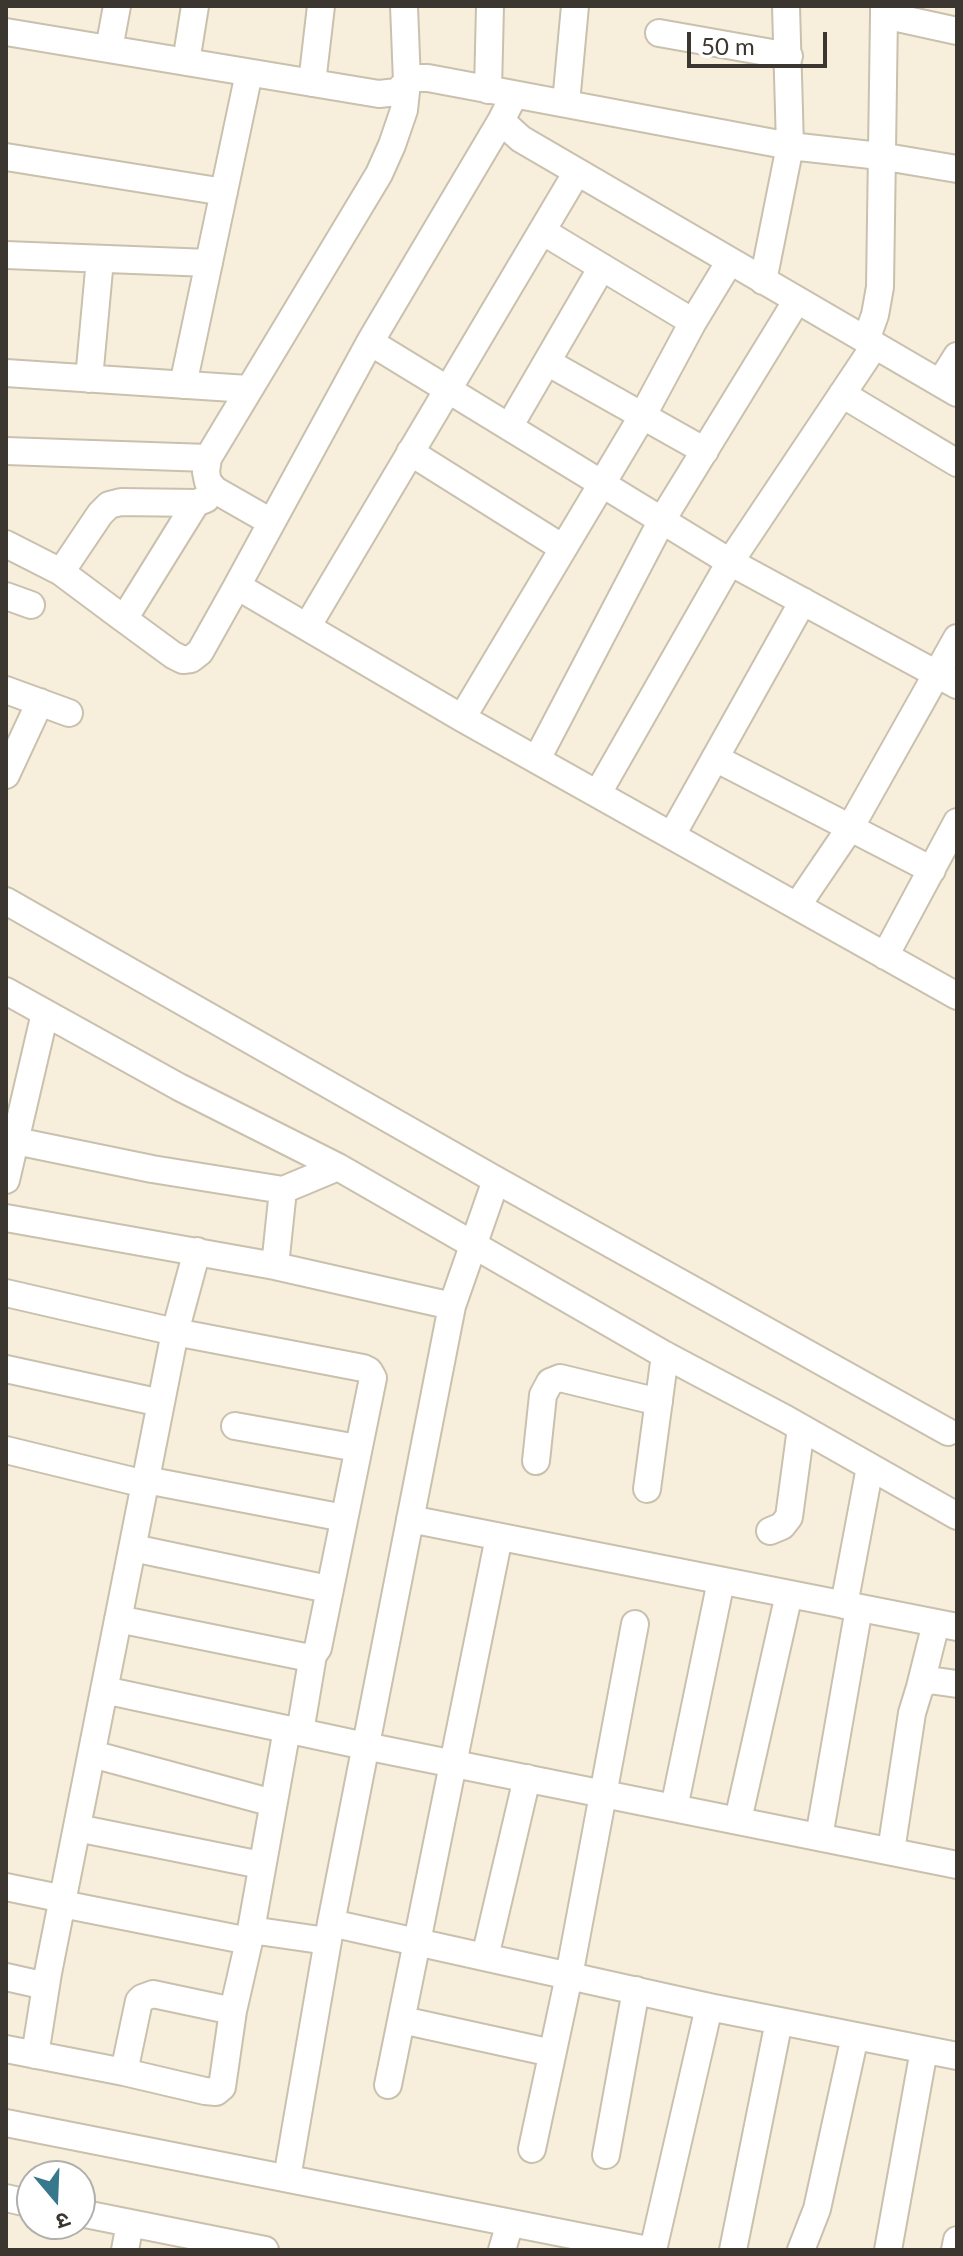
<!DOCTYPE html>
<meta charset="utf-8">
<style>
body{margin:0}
#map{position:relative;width:963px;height:2256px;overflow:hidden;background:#f7eedb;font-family:Lato,"Noto Sans Devanagari",sans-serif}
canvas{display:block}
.frame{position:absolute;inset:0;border:8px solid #3b3730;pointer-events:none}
.north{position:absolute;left:16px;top:2160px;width:80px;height:80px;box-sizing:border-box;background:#fff;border:2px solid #b1afac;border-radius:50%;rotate:161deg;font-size:22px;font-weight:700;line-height:32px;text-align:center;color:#3b3730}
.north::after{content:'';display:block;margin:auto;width:28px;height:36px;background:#38788c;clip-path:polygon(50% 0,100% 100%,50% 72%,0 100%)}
.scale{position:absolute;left:687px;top:32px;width:140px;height:36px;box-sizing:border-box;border:4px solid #3b3730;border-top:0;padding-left:10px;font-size:24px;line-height:28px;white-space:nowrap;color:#3b3730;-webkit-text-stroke:6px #fff;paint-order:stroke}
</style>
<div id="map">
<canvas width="963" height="2256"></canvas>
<div class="frame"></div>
<div class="north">उ</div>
<div class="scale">50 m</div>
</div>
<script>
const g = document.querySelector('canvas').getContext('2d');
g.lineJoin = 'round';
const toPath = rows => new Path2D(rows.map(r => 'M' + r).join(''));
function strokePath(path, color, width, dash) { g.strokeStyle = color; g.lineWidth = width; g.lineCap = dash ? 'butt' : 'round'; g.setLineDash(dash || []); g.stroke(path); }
const minor = toPath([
 [884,6,884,15,957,31],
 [6,32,379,94,397,92,407,82,417,78,428,78,790,146,880,156,957,169],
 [659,33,789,56],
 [109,49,117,6],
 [186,62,195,6],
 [312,83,321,6],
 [488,90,490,6],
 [514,95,501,121,370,342,237,586,462,718,957,996],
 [566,103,575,6],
 [501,121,521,139,957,393],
 [6,157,224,192],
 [542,231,693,322],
 [6,255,209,263],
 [763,281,790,146,786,6],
 [866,340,875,315,880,287,884,15],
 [370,342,730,562,957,685],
 [547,362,705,451],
 [6,373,248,389],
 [89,379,100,259],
 [940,383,957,356],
 [183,385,249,73],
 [842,394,957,463],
 [509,427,602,267],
 [6,451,208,458],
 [410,452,563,548],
 [271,522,215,490,208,482,206,472,208,458,379,174,392,145,404,110,407,82,404,6],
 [6,544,61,572,124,619,196,503],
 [61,572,100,514,109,505,121,502,196,503,206,499],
 [6,596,31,605],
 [124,619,173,655,183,660,191,659,200,652,237,586],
 [307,627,577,172],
 [6,690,69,713],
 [462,718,643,415,693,322,730,261],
 [715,758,932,870],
 [537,759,662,520,797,300],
 [6,775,40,702],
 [598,793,730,562,875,345],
 [672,835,803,601],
 [6,901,496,1180,948,1432],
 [797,906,850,828,957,638],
 [885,956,957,822],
 [6,991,179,1087,338,1167,665,1355,786,1419,957,1516],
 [6,1139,152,1169,283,1190,338,1167],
 [6,1180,45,1013],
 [6,1218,275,1266,452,1306],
 [275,1266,283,1190],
 [6,1293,175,1332,363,1368,369,1371,373,1378,318,1648,313,1655,305,1657,118,1619],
 [6,1369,161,1403],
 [235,1426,357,1448],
 [6,1450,145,1484],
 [536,1461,543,1395,550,1382,560,1378,659,1402],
 [146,1480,344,1518],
 [647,1489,665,1355],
 [410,1519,957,1627],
 [770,1531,782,1526,789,1517,801,1428],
 [133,1548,328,1589],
 [844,1605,870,1467],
 [920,1687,936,1623],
 [104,1690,365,1746,957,1865],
 [300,1732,313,1655],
 [92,1754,273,1803],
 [674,1808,721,1581],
 [738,1820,789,1594],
 [77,1828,261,1865],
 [819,1837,859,1608],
 [891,1851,912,1713,920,1687,929,1680,957,1684],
 [6,1887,64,1899],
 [62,1904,249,1941],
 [331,1923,709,2007,957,2056],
 [251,1930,327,1941],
 [485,1957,527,1778],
 [6,1977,46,1986],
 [402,2020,552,2053],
 [6,2049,124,2072,205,2091,216,2092,222,2087,233,2011,249,1941,287,1729],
 [35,2055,48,1973,175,1332,197,1251],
 [124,2072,139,2001,142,1998,153,1994,233,2011],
 [388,2085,499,1537],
 [6,2123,648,2250],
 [532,2149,569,1976,635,1624],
 [606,2155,636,1990],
 [287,2178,331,1923,452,1306,496,1180],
 [6,2198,32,2204],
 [80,2213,265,2250],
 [125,2250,130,2223],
 [502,2250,510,2223],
 [653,2250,709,2007],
 [733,2250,779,2021],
 [801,2250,817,2209,855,2036],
 [888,2250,924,2050],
 [955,2250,957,2240]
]);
strokePath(minor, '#c9c0ae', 30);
strokePath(minor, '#fff', 26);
</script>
